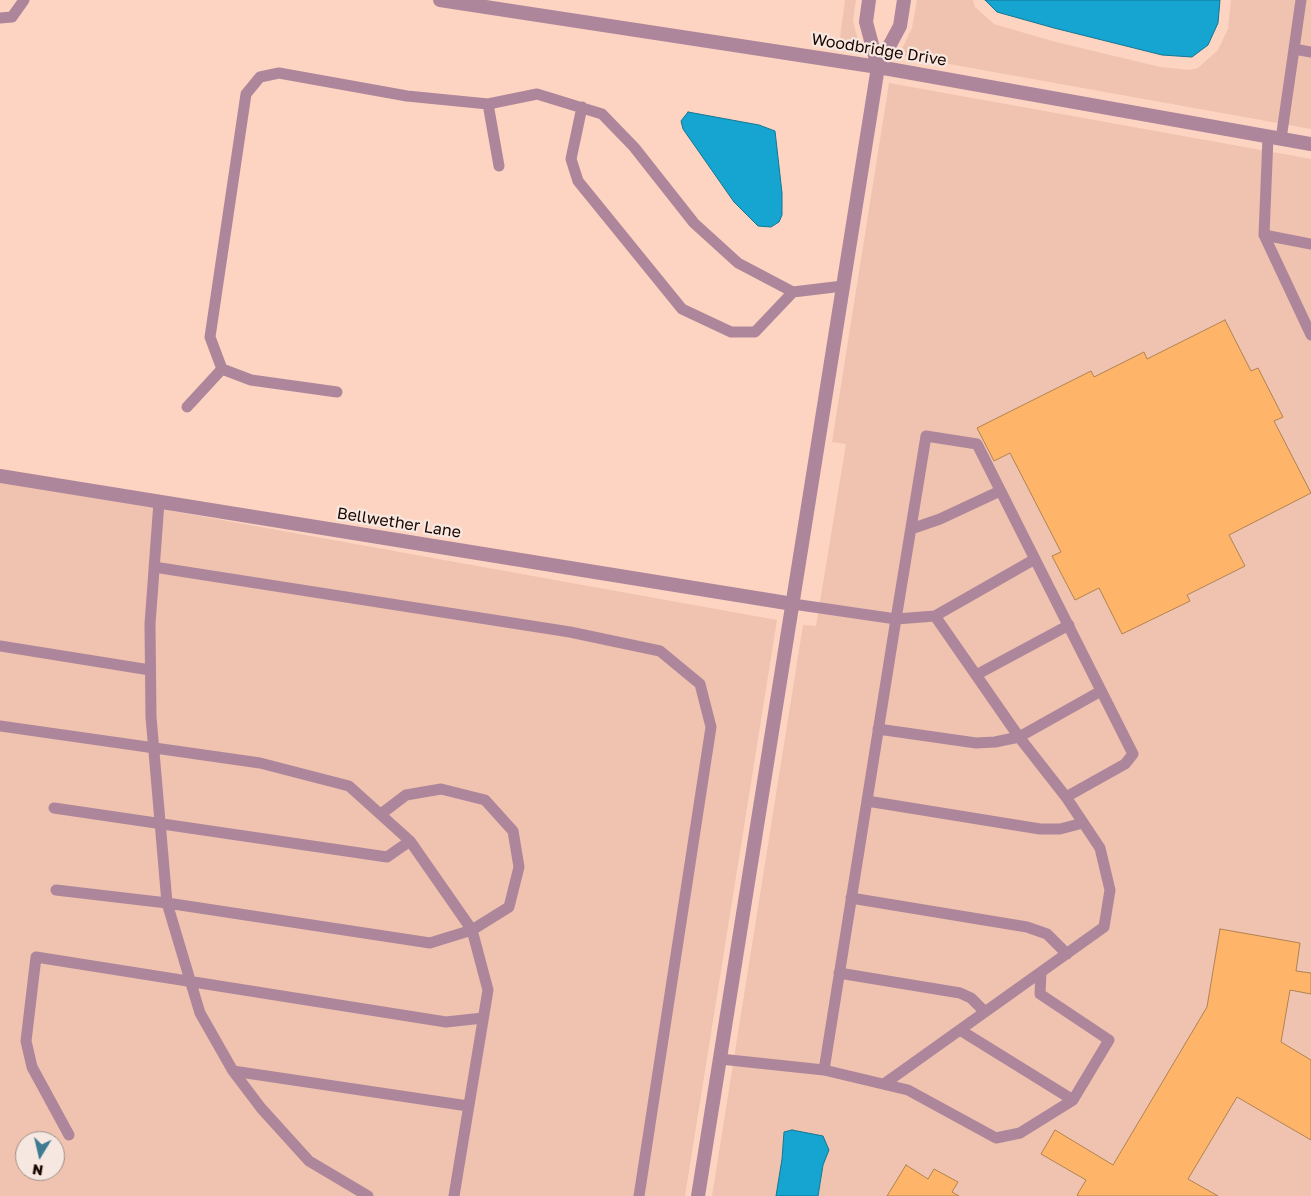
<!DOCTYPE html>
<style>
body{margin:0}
#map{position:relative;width:1311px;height:1196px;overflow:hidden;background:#fdd4c1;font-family:"Golos Text",sans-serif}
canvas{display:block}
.north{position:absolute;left:15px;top:1131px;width:50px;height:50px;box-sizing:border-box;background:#f6e8e1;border:1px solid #9e8d87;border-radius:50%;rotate:189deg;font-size:14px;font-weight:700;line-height:20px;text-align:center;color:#1a0500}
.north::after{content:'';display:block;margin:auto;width:18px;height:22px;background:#3e7a91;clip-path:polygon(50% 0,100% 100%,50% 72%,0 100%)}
</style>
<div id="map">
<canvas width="1311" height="1196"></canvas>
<div class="north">N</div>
</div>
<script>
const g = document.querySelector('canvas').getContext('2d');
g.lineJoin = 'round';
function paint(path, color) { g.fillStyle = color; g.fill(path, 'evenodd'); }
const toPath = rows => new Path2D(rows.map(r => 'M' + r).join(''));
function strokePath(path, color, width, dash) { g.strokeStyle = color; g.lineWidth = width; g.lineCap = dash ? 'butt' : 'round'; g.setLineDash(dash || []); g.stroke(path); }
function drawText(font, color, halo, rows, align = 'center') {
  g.font = font + ' "Golos Text",sans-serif'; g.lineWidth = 4.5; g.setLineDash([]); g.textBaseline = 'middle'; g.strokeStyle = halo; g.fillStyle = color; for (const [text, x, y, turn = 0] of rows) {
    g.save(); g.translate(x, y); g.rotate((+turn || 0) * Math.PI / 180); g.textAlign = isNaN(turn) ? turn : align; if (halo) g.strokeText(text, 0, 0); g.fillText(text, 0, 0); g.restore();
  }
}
paint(toPath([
 [845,0,856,0,853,20,860,49,839,45],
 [917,0,973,0,975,7,994,24,1052,41,1160,67,1190,70,1198,68,1218,50,1228,29,1231,0,1311,0,1311,129,899,55,912,28],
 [889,83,1311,159,1311,1196,818,1196,823,1165,829,1150,784,1132,782,1159,776,1196,712,1196,803,625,816,626,846,444,832,442],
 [0,480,777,620,685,1196,0,1196],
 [25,1141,55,1141,55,1171,25,1171]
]), '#efc3af');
const water = toPath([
 [985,0,1220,0,1218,23,1208,45,1192,57,1162,55,1054,28,997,12,985,0],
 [688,112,759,125,775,131,782,193,782,215,779,222,771,227,758,226,734,202,683,129,681,121,688,112],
 [792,1130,823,1136,829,1150,823,1165,818,1196,776,1196,782,1159,784,1132,792,1130]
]);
paint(water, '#15a5d0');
strokePath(water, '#167592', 1);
const building = toPath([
 [1225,320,1251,371,1258,368,1283,417,1274,421,1311,493,1229,535,1245,566,1187,595,1190,601,1122,634,1099,588,1075,600,1052,556,1061,552,1010,453,994,461,977,428,1091,371,1094,377,1144,352,1147,359,1225,320],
 [1220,929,1300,943,1296,971,1311,973,1311,994,1290,990,1281,1042,1311,1060,1311,1140,1237,1097,1188,1179,1218,1196,1079,1196,1077,1195,1086,1180,1041,1154,1055,1130,1113,1165,1207,1007,1220,929],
 [906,1165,928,1179,934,1169,958,1182,952,1192,959,1196,887,1196,906,1165]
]);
paint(building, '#feb56a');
strokePath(building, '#b18252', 1);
strokePath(toPath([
 [1301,0,1294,49,1311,52],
 [0,18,12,17,24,0],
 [488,104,499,166],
 [582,107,571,159,578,181,682,309,731,332,755,332,793,292],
 [1268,137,1264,235,1311,335],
 [1281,139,1294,49],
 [1264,235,1311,244],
 [337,392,251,380,222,369,210,337,246,94,260,77,279,73,407,96,488,104,537,94,602,114,634,147,694,223,738,263,793,292,843,286],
 [187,407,222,369],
 [159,502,150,624,151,717,167,903,190,980,200,1013,233,1071,261,1108,309,1161,368,1196],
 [911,529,940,519,1000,491],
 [154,567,570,632,660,651,700,684,711,727,639,1196],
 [793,604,896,619,926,436,977,444,1133,754,1125,764,1066,797,1019,737,935,616,896,619,824,1070,908,1090,996,1138,1020,1133,1073,1100,1109,1040,1040,994,1041,972,1104,927,1110,890,1100,848,1066,797],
 [935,616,1035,559],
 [0,646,150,670],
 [976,675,1069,625],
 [0,726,260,763,349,786,410,841,472,930,488,990,454,1196],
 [878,729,976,743,995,742,1019,737,1101,691],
 [867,801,1040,829,1060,829,1083,823],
 [54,808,387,857,410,841],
 [56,890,167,903,430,943,472,930,509,907,519,867,513,831,485,800,441,789,406,795,381,814],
 [851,898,1027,927,1047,934,1067,954],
 [839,973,960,993,971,998,985,1012],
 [960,1030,1073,1100],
 [720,1059,824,1070],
 [233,1071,468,1106],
 [884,1084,1041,972],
 [69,1135,32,1067,26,1041,36,957,446,1022,483,1018]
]), '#ae869b', 11);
strokePath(toPath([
 [0,476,793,604]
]), '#ae869b', 14);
strokePath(toPath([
 [440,0,878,67,1311,144],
 [869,0,866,22,878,67],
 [698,1196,878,67,900,26,904,0]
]), '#ae869b', 14);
drawText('16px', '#1a0500', '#f6e8e1', [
 ["Woodbridge Drive",879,50,9],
 ["Bellwether Lane",399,523,9]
]);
</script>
